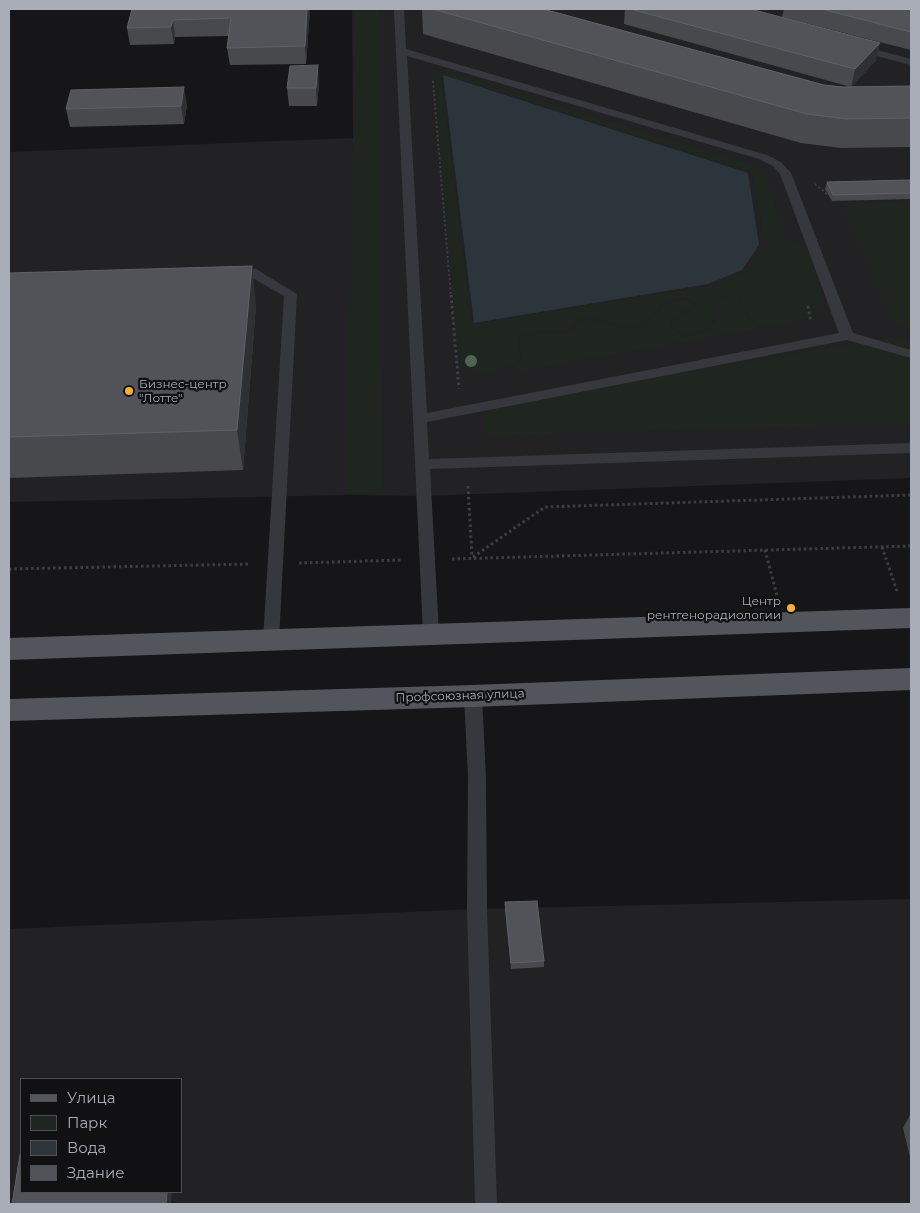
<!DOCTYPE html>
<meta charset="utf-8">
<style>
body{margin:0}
#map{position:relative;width:920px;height:1213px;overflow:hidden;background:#161618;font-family:Montserrat,sans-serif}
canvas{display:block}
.frame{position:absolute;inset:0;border:10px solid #a8adb8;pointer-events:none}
.legend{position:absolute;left:20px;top:1078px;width:162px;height:115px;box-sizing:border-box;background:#111113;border:1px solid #4d4f55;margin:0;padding:6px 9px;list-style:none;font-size:15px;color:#a8adb8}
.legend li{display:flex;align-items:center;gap:10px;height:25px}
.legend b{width:25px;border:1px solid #4d4f55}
</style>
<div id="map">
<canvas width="920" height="1213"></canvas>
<div class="frame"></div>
<ul class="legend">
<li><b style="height:6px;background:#53555c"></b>Улица</li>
<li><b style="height:14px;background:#1e261f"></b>Парк</li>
<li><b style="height:14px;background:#2c353c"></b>Вода</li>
<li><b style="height:14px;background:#525359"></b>Здание</li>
</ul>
</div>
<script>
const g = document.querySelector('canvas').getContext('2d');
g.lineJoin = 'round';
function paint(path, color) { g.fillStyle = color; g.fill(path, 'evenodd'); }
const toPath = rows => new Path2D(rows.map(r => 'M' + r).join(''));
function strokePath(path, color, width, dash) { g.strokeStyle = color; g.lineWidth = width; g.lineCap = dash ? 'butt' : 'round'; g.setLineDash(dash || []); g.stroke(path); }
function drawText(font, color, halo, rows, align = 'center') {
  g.font = font + ' Montserrat,sans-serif'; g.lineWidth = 4.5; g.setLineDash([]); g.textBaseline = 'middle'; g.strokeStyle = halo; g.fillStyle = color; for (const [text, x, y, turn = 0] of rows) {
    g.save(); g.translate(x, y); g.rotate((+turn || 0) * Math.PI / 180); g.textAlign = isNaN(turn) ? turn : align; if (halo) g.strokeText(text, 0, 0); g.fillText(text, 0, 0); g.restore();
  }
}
paint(toPath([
 [352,9,911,9,911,478,424,496,350,495,9,502,9,152,353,138],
 [911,899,911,1204,9,1204,9,929,477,909],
 [21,1079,181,1079,181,1192,21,1192]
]), '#222225');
paint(toPath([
 [355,10,379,10,383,493,347,494],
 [439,71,454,74,765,169,785,240,806,247,810,253,820,292,821,312,813,318,763,328,752,320,740,299,723,297,717,301,712,321,703,330,688,335,676,330,676,322,698,305,687,297,680,297,663,301,654,314,642,322,624,327,588,315,576,321,563,332,536,330,520,335,517,360,509,367,484,374,463,368,457,347,434,76],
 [441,74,752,172,765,246,749,270,714,285,472,324],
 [911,201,911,329,896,326,841,203],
 [732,298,740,302,748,318,758,328,757,329,522,371,514,370,519,364,525,340,529,336,544,333,566,335,589,319,610,326,628,329,642,326,653,319,665,305,682,299,689,302,692,305,670,321,671,329,685,337,692,336,704,332,715,322,721,300],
 [892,337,911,342,911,423,490,436,482,429,485,416,498,405,532,396]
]), '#1e261f');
paint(toPath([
 [443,75,748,173,759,245,742,270,708,284,474,323]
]), '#2c353c');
strokePath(toPath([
 [433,81,451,296],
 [815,184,828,195]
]), '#3d3f44', 2, [2, 2.5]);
strokePath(toPath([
 [451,295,459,389],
 [808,306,811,322],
 [468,486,472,557],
 [882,547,897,591],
 [765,550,777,596],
 [473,557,545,507,911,495],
 [452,559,911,546],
 [299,563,403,560],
 [9,569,251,564]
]), '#3d3f44', 3, [2.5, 3]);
paint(toPath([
 [394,9,404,9,406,49,767,155,781,162,791,173,853,333,911,350,911,358,847,340,427,422,429,459,911,443,911,453,430,469,439,634,437,638,431,640,425,638,423,634,394,9],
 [407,56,759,159,773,166,780,174,839,333,427,413,407,56],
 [858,45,911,59,911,65,854,50,854,46,858,45],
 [231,268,256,269,297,294,279,640,277,644,271,646,265,644,263,640,284,296,249,276,227,275,225,272,227,269,231,268],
 [473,689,479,691,482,696,486,778,487,909,497,1204,475,1204,467,909,468,778,464,696,467,691,473,689]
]), '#37383d');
paint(toPath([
 [911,608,911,628,9,660,9,638,911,608],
 [911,668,911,690,473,707,9,721,9,699,473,685,911,668]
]), '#53555c');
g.fillStyle = '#506452';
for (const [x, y] of [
 [471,361]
]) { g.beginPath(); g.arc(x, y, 6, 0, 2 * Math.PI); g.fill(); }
paint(toPath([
 [132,9,310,9,306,64,230,65,227,48,229,36,175,37,174,44,130,45,127,28],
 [422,9,543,9,824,85,842,87,911,86,911,147,841,148,801,143,423,34],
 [625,9,750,9,876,60,851,87,624,24],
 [784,9,911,9,911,50,782,17],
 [319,83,317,106,289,106,287,88],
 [187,105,184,124,70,127,66,109],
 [911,180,911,199,832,201,825,189,827,182],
 [9,273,256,305,243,470,9,478],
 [505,902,544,961,544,967,511,969,505,909],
 [911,1113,911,1161,903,1128]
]), '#47494d');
paint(toPath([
 [307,9,310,9,306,64,305,46],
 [173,20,175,37,174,44,171,27],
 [880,43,876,60,851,87,855,69],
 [318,65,319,83,317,106,316,88],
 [184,87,187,105,184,124,181,106],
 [252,266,256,305,243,470,237,430],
 [167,1192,172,1192,171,1204,166,1204]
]), '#2f3033');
const building = toPath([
 [132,9,307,9,305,46,227,48,231,18,173,20,171,27,127,28,132,9],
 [432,9,543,9,824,85,842,87,911,86,911,118,847,119,807,114,432,9],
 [630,9,750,9,880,43,855,69,630,9],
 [821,9,911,9,911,32,821,9],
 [318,65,316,88,287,88,290,66,318,65],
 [184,87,181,106,66,109,71,90,184,87],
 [911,180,911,193,833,195,827,182,911,180],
 [252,266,237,430,9,437,9,273,252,266],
 [537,901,544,961,511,963,505,902,537,901],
 [21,1149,21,1192,167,1192,166,1204,12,1204,21,1149]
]);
paint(building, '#525359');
strokePath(building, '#5f6168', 1);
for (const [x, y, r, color] of [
 [129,391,5,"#f2b134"],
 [791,608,5,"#f2b134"]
]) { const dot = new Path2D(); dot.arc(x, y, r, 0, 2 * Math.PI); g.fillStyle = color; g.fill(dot); strokePath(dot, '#111113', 2); }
drawText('12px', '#a8adb8', '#111113', [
 ["Бизнес-центр",139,384],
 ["\"Лотте\"",139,398],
 ["Центр",781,601,"right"],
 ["рентгенорадиологии",781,615,"right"]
], 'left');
drawText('12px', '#a8adb8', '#111113', [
 ["Профсоюзная улица",460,696,-2]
]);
</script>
